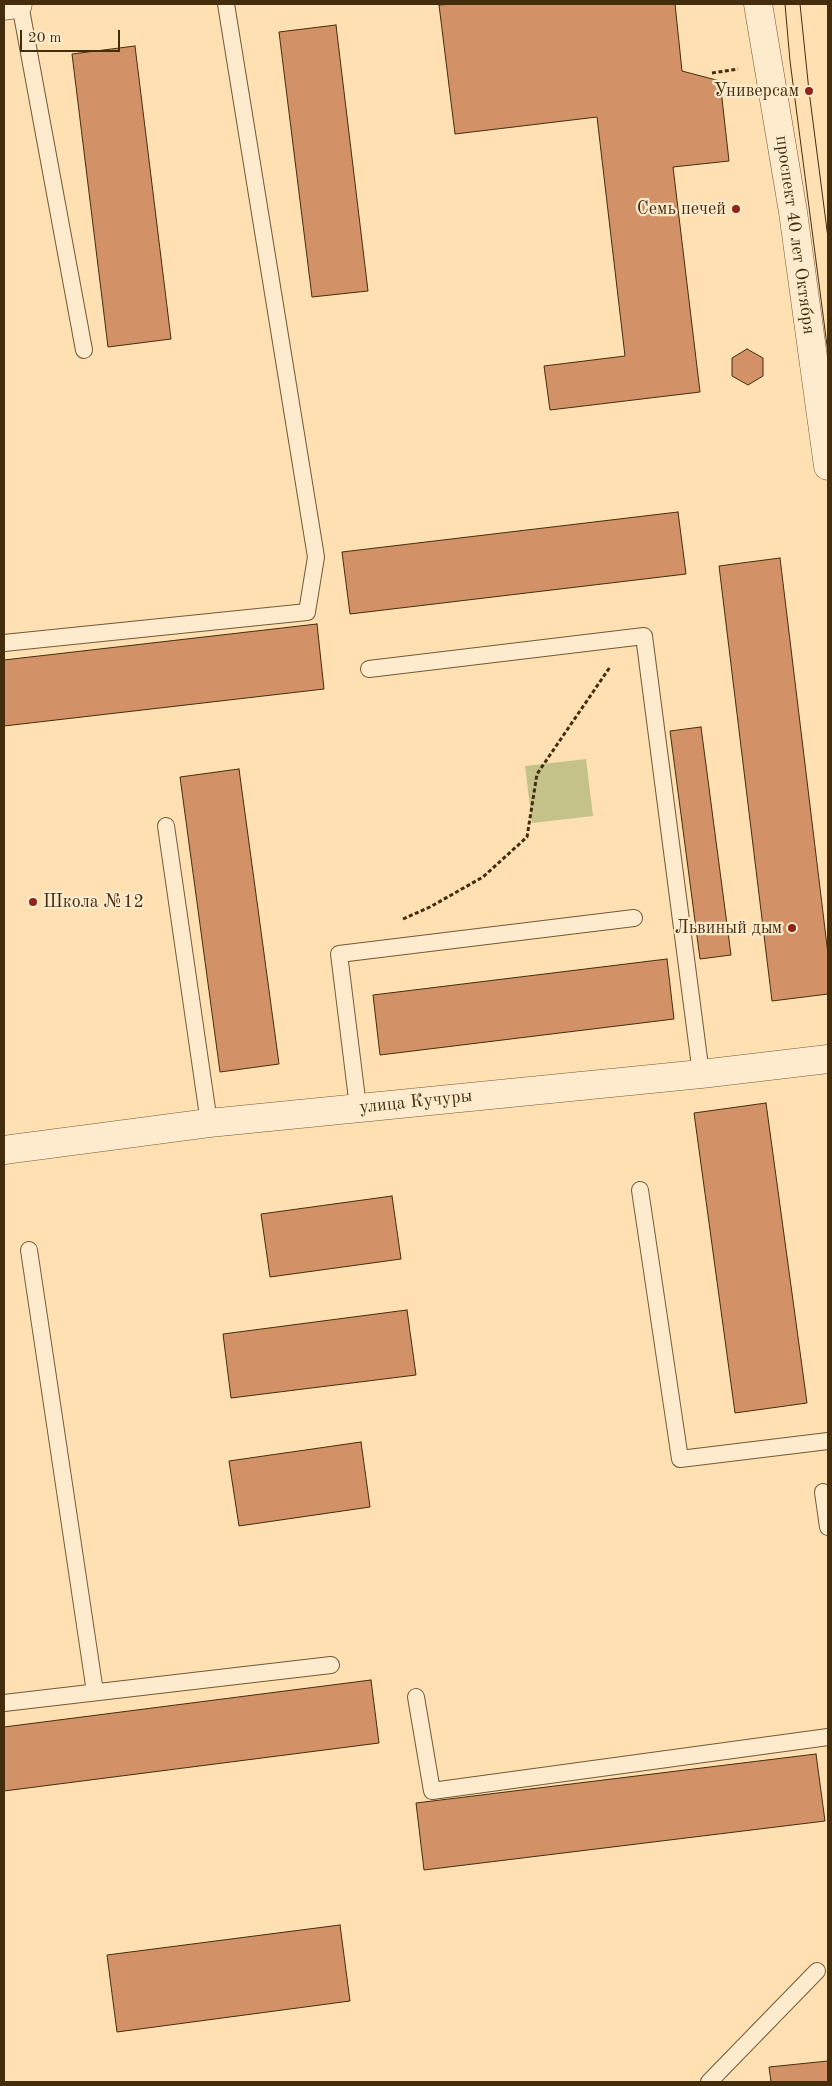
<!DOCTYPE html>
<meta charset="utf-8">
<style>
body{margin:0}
#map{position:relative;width:832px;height:2086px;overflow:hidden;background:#fee0b2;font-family:"Old Standard TT",serif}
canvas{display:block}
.frame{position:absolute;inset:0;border:5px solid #442d0d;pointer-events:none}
.scale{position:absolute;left:20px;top:30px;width:100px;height:22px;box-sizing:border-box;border:2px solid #442d0d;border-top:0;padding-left:6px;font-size:15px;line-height:18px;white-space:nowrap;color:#442d0d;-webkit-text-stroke:4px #feebcd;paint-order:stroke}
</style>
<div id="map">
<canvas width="832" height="2086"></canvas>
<div class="frame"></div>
<div class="scale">20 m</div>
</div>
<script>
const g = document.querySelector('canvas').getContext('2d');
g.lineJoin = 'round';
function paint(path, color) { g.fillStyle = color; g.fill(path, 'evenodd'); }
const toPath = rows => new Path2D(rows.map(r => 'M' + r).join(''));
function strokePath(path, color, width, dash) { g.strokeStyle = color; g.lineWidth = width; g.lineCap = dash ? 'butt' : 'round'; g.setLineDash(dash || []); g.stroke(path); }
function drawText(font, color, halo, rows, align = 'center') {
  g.font = font + ' "Old Standard TT",serif'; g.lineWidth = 4.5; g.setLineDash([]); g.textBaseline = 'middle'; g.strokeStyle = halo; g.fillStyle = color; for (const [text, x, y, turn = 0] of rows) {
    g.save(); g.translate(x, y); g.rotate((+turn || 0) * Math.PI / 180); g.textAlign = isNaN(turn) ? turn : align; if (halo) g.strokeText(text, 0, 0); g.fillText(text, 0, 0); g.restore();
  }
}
paint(toPath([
 [586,759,593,816,532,823,525,766]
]), '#c4c189');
const building = toPath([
 [453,4,675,4,682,71,720,81,729,161,673,167,700,392,550,410,544,366,625,356,597,117,455,134,439,5,453,4],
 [336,25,368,291,312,297,279,32,336,25],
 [135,46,171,339,108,347,72,54,135,46],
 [747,349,763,358,763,376,748,385,732,376,732,358,747,349],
 [678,512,686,574,350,614,342,552,678,512],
 [780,558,828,954,828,994,772,1001,719,566,780,558],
 [317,624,324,689,4,726,4,660,317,624],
 [701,727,731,955,700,959,670,731,701,727],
 [239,769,279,1064,220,1072,180,777,239,769],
 [667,959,674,1019,380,1055,373,995,667,959],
 [766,1103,807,1403,735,1413,694,1113,766,1103],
 [392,1196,401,1259,270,1277,261,1214,392,1196],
 [407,1310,416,1375,231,1398,223,1334,407,1310],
 [361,1442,370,1507,239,1526,229,1461,361,1442],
 [371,1680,379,1743,4,1791,4,1727,371,1680],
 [816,1754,825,1821,424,1870,416,1803,816,1754],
 [340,1925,350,2001,117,2032,107,1955,340,1925],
 [828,2061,828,2082,771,2082,769,2067,828,2061]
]);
paint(building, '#d39168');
strokePath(building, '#442d0d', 1);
const service = toPath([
 [20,4,84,350],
 [4,643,307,612,316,557,226,4],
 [369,669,644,636,701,1074],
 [166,826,209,1123],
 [358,1107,339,954,634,918],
 [640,1190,680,1459,828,1441],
 [29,1250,95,1692],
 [823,1492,828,1527],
 [416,1697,432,1791,828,1737],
 [4,1703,331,1665],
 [709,2082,817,1971]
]);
const minor = toPath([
 [4,1150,209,1123,701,1074,828,1059]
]);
const tertiary = toPath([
 [758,4,793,212,828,466]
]);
const secondary = toPath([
 [4,6,18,4]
]);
strokePath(service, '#725a36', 18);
strokePath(minor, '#725a36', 29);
strokePath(tertiary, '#725a36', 29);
strokePath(secondary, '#442d0d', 29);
strokePath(toPath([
 [712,73,738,69],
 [403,919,430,907,483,877,527,837,537,774,610,667]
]), '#442d0d', 3, [4, 2.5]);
strokePath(service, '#feebcd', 16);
strokePath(minor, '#feebcd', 28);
strokePath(tertiary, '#feebcd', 28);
strokePath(secondary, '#feebcd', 28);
strokePath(toPath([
 [785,4,790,61,828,353],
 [800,4,809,91,828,238]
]), '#442d0d', 1);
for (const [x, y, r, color] of [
 [809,91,5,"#8f2418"],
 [736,209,5,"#8f2418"],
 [33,902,5,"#8f2418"],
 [792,928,5,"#8f2418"]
]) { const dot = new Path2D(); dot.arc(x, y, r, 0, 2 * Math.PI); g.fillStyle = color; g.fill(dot); strokePath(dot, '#feebcd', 2); }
drawText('18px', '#442d0d', '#feebcd', [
 ["Универсам",799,91],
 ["Семь печей",726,209],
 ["Школа №12",43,902,"left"],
 ["Львиный дым",782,928]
], 'right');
drawText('18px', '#442d0d', '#feebcd', [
 ["проспект 40 лет Октября",795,235,82],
 ["улица Кучуры",416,1102,-6]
]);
</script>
